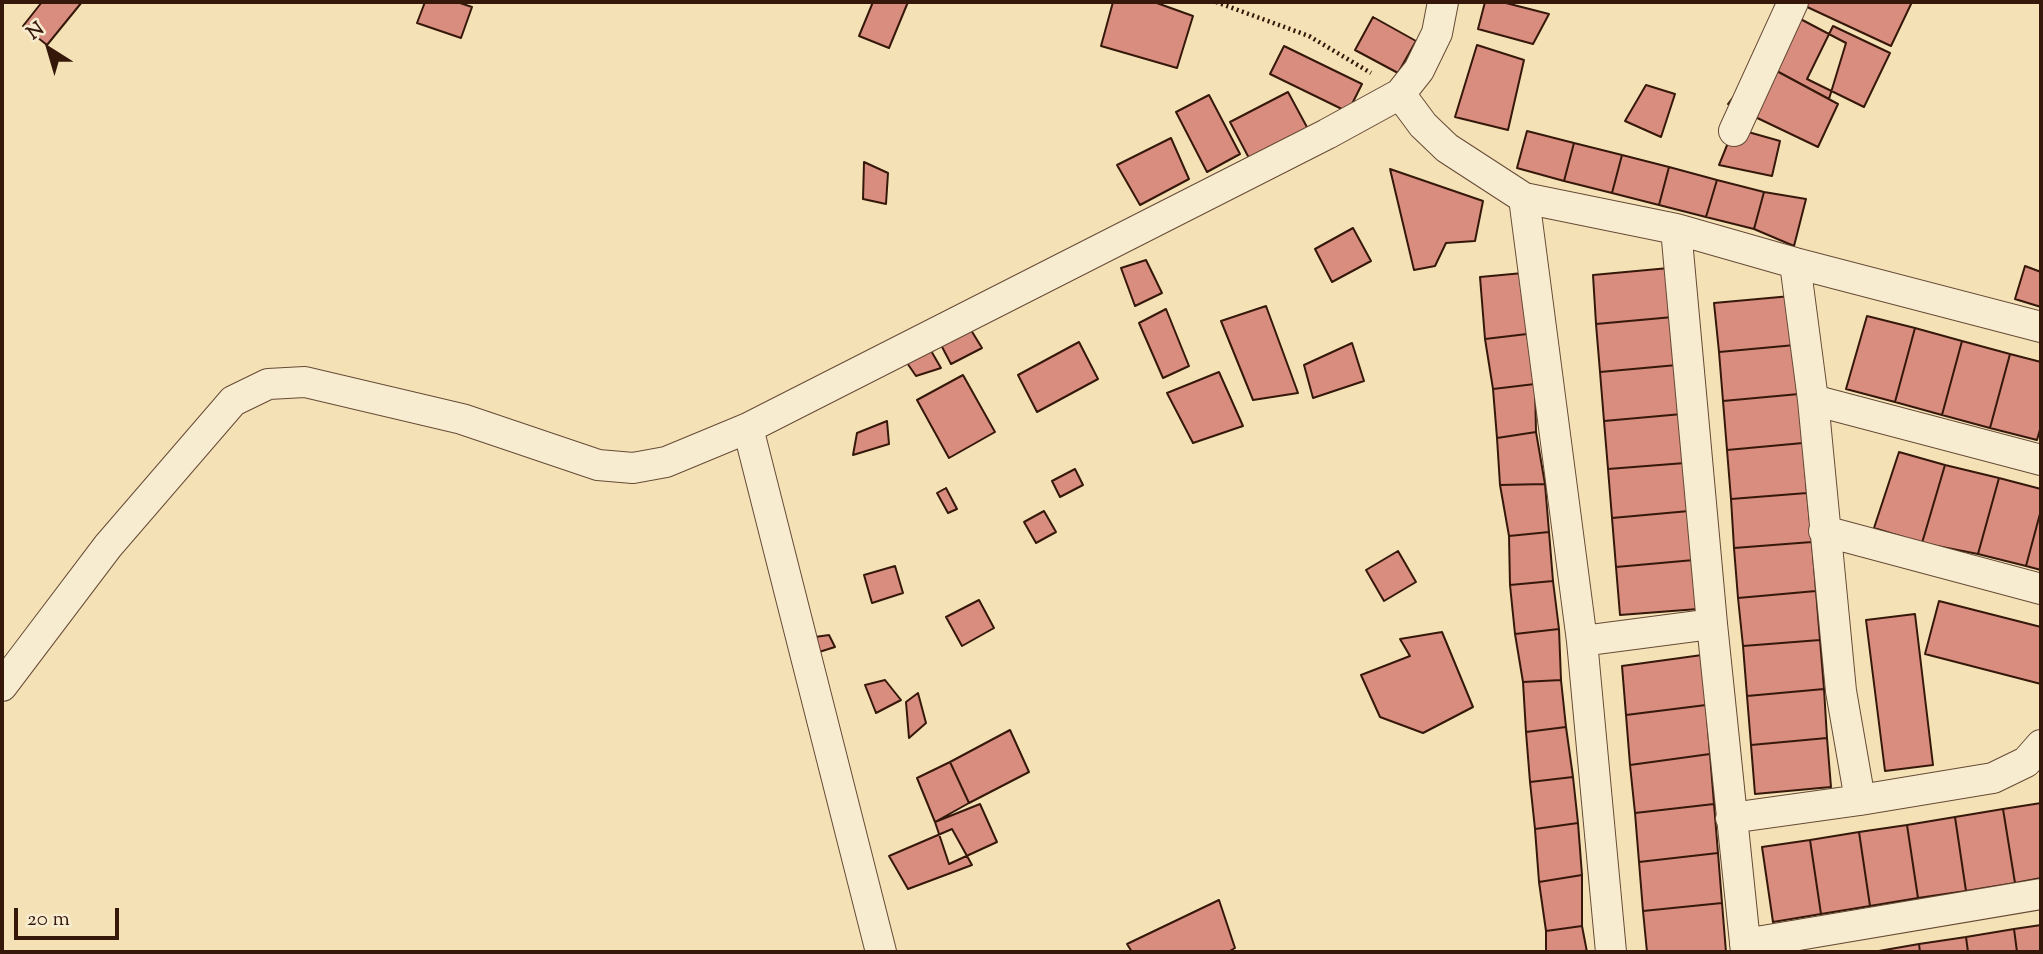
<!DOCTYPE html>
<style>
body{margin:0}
#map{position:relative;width:2043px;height:954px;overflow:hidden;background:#f4e2b6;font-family:"Sorts Mill Goudy",serif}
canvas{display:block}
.frame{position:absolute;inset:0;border:4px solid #36180b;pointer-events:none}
.north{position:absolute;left:14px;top:14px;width:70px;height:70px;-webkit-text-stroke:5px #f8ecd0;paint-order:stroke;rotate:323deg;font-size:19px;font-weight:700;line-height:28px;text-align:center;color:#36180b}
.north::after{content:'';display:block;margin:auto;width:24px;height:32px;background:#36180b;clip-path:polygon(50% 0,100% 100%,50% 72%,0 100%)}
.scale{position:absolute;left:14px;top:908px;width:105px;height:32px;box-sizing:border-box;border:4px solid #36180b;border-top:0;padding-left:9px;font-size:21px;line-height:24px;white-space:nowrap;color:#36180b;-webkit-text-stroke:5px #f8ecd0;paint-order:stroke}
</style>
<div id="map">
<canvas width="2043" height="954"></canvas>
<div class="frame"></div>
<div class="north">N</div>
<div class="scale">20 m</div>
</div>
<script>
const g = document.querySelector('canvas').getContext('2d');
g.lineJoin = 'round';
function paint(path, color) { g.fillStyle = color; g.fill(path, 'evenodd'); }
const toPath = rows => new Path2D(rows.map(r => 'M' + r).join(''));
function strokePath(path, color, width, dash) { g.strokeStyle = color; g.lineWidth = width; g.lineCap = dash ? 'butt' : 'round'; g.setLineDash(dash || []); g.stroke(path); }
const building = toPath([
 [42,2,82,2,47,45,23,26,42,2],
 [425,2,457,2,472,7,461,38,417,23,425,2],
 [873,2,908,2,889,48,859,36,873,2],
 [1113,2,1154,2,1193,16,1177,68,1101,46,1113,2],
 [1485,2,1502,2,1549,14,1533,44,1478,29,1485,2],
 [1807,2,1912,2,1891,46,1805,6,1807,2],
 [1791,14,1846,43,1829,99,1760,62,1791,14],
 [1373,17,1416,41,1398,73,1355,50,1373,17],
 [1833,26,1890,53,1864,107,1807,79,1833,26],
 [1477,45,1524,60,1508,130,1455,117,1477,45],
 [1284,46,1362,84,1348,112,1270,74,1284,46],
 [1760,62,1838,104,1818,147,1728,104,1760,62],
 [1646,85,1675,94,1661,137,1625,121,1646,85],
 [1288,92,1308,129,1250,160,1230,122,1288,92],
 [1209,95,1240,154,1207,172,1176,112,1209,95],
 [1734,128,1780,141,1772,176,1719,165,1734,128],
 [1527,131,1574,143,1564,181,1517,168,1527,131],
 [1171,138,1189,179,1140,205,1117,165,1171,138],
 [1574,143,1622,155,1612,193,1564,181,1574,143],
 [1622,155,1669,167,1659,205,1612,193,1622,155],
 [864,162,888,173,886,204,863,199,864,162],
 [1669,167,1717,180,1706,217,1659,205,1669,167],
 [1390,169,1483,201,1475,241,1446,243,1435,266,1414,270,1390,169],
 [1717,180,1764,192,1754,229,1706,217,1717,180],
 [1764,192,1806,199,1794,246,1754,229,1764,192],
 [1353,228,1371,261,1332,282,1315,249,1353,228],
 [1146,260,1162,293,1135,306,1121,268,1146,260],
 [2025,266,2041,272,2041,307,2015,299,2025,266],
 [1669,268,1673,317,1596,324,1593,275,1669,268],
 [1523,273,1527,334,1485,339,1480,277,1523,273],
 [1791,296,1795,345,1719,352,1714,303,1791,296],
 [1266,306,1298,393,1253,400,1221,321,1266,306],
 [1166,309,1189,366,1163,378,1139,323,1166,309],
 [1867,316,1915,328,1895,402,1846,389,1867,316],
 [1673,317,1677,365,1600,372,1596,324,1673,317],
 [1915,328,1962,341,1942,415,1895,402,1915,328],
 [971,330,982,348,951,364,940,343,971,330],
 [1527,334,1535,384,1493,389,1485,339,1527,334],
 [1962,341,2010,354,1990,428,1942,415,1962,341],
 [1079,342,1098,379,1037,412,1018,375,1079,342],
 [1352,343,1364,381,1313,398,1304,365,1352,343],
 [1795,345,1799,394,1723,401,1719,352,1795,345],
 [930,349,941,368,916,376,905,360,930,349],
 [2010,354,2041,362,2041,426,2037,440,1990,428,2010,354],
 [1677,365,1682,414,1604,421,1600,372,1677,365],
 [1219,372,1243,426,1193,443,1167,393,1219,372],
 [963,375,995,432,949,458,917,400,963,375],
 [1535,384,1536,432,1497,438,1493,389,1535,384],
 [1799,394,1803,443,1727,450,1723,401,1799,394],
 [1682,414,1685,463,1608,469,1604,421,1682,414],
 [887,421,889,444,853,455,857,433,887,421],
 [1536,432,1545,484,1500,485,1497,438,1536,432],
 [1803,443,1807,493,1731,499,1727,450,1803,443],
 [1899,452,1945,465,1922,543,1874,528,1899,452],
 [1685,463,1689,511,1612,518,1608,469,1685,463],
 [1945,465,1999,478,1978,554,1922,543,1945,465],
 [1075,469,1083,485,1060,497,1052,481,1075,469],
 [1999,478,2041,489,2041,510,2026,566,1978,554,1999,478],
 [1545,484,1549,532,1509,536,1500,485,1545,484],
 [946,488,957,509,948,513,937,493,946,488],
 [1807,493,1812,542,1734,548,1731,499,1807,493],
 [2041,510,2041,570,2026,566,2041,510],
 [1044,511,1056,532,1036,543,1024,522,1044,511],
 [1689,511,1694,560,1616,567,1612,518,1689,511],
 [1549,532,1553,581,1510,585,1509,536,1549,532],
 [1812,542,1816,591,1738,598,1734,548,1812,542],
 [1398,551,1416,582,1384,601,1366,570,1398,551],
 [1694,560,1698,609,1620,615,1616,567,1694,560],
 [895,566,903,593,872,603,864,575,895,566],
 [1553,581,1559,629,1515,634,1510,585,1553,581],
 [1816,591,1820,640,1743,646,1738,598,1816,591],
 [979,600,994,628,962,646,946,617,979,600],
 [1939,601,2041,627,2041,684,1925,654,1939,601],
 [1915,614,1933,765,1885,771,1866,620,1915,614],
 [1559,629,1561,680,1523,682,1515,634,1559,629],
 [1442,632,1473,707,1423,733,1380,717,1361,675,1410,656,1400,639,1442,632],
 [829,635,835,647,819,652,815,637,829,635],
 [1820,640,1824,689,1747,696,1743,646,1820,640],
 [1702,655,1706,705,1626,715,1622,666,1702,655],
 [885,680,901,700,876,713,865,685,885,680],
 [1561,680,1566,727,1526,732,1523,682,1561,680],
 [1824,689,1827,738,1751,745,1747,696,1824,689],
 [918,693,926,723,909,738,906,702,918,693],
 [1706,705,1710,754,1630,765,1626,715,1706,705],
 [1566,727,1573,777,1530,782,1526,732,1566,727],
 [1010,730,1029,772,969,803,950,762,1010,730],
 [1827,738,1831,787,1755,794,1751,745,1827,738],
 [1710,754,1714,804,1635,813,1630,765,1710,754],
 [950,762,969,803,935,822,917,778,950,762],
 [1573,777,1578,823,1535,829,1530,782,1573,777],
 [2041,803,2041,878,2015,883,2003,809,2041,803],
 [980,804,997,842,949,864,935,822,980,804],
 [1714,804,1718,853,1639,862,1635,813,1714,804],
 [2003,809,2015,883,1966,891,1955,817,2003,809],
 [1955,817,1966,891,1918,898,1907,825,1955,817],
 [1578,823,1582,875,1539,882,1535,829,1578,823],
 [1907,825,1918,898,1870,906,1859,832,1907,825],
 [952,829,972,865,908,889,889,856,952,829],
 [1859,832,1870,906,1821,914,1810,840,1859,832],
 [1810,840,1821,914,1773,922,1762,847,1810,840],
 [1718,853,1722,903,1643,911,1639,862,1718,853],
 [1582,875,1582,926,1546,931,1539,882,1582,875],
 [1219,900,1235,948,1228,952,1132,952,1127,944,1219,900],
 [1722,903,1726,952,1647,952,1643,911,1722,903],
 [2041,925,2041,952,2017,952,2014,929,2041,925],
 [1582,926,1587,952,1546,952,1546,931,1582,926],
 [2014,929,2017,952,1968,952,1966,937,2014,929],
 [1966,937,1968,952,1920,952,1919,944,1966,937],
 [1919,944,1920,952,1873,952,1919,944]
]);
paint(building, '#d88d7e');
strokePath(building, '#36180b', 2);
const minor = toPath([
 [1400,94,1423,125,1447,148,1524,198,1676,229,1795,263,2041,327],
 [1734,131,1793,2],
 [1524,198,1582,641,1611,952],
 [1676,229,1712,624,1746,952],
 [1795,263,1813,400,1841,691,1860,800],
 [1813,400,2041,460],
 [748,428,881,952],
 [1824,531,2041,589],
 [1582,641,1712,624],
 [2,686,108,546,233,401,268,384,305,382,462,419,598,465,633,468,666,462,748,428,1327,134,1400,94,1419,70,1437,33,1443,2],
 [1731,818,1860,800,1993,778,2026,762,2041,745],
 [1745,944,2041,894]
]);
strokePath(minor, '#664a36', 32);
strokePath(toPath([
 [1216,2,1309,36,1371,73]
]), '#36180b', 4.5, [2, 3.5]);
strokePath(minor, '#f8ecd0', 30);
</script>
